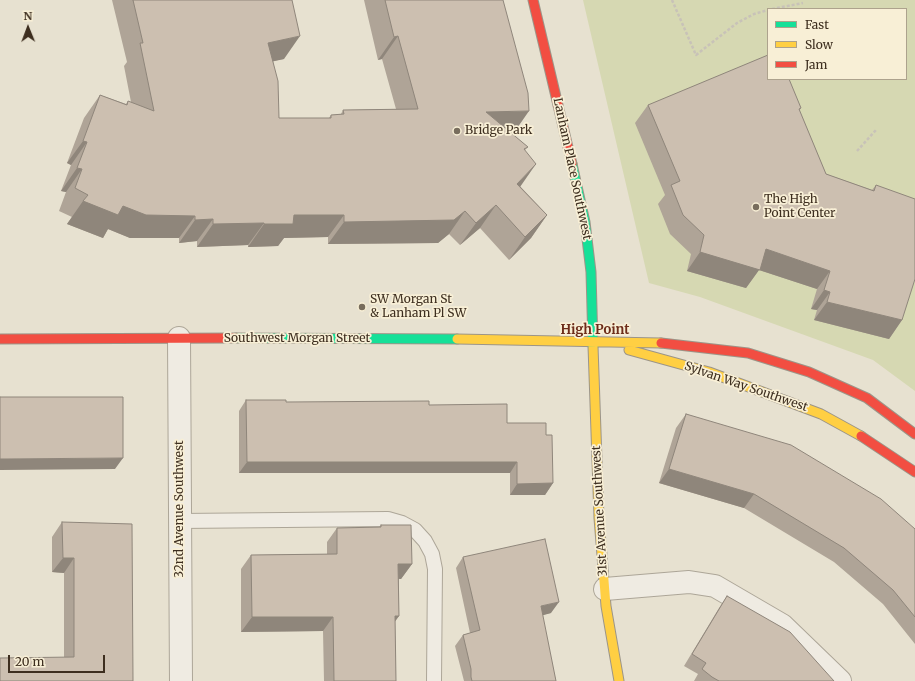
<!DOCTYPE html>
<style>
body{margin:0}
#map{position:relative;width:915px;height:681px;overflow:hidden;background:#e7e1d0;font-family:Merriweather,serif}
canvas{display:block}
.legend{position:absolute;left:767px;top:8px;width:140px;height:72px;box-sizing:border-box;background:#f8efd6;border:1px solid #ada28d;margin:0;padding:5px 7px;list-style:none;font-size:12px;color:#3d2e1f}
.legend li{display:flex;align-items:center;gap:8px;height:20px}
.legend b{width:20px;border:1px solid #ada28d}
.north{position:absolute;left:8px;top:8px;width:40px;height:40px;-webkit-text-stroke:3px #f8efd6;paint-order:stroke;rotate:359deg;font-size:11px;font-weight:700;line-height:16px;text-align:center;color:#3d2e1f}
.north::after{content:'';display:block;margin:auto;width:14px;height:18px;background:#3d2e1f;clip-path:polygon(50% 0,100% 100%,50% 72%,0 100%)}
.scale{position:absolute;left:8px;top:655px;width:97px;height:18px;box-sizing:border-box;border:2px solid #3d2e1f;border-top:0;padding-left:5px;font-size:12px;line-height:14px;white-space:nowrap;color:#3d2e1f;-webkit-text-stroke:3px #f8efd6;paint-order:stroke}
</style>
<div id="map">
<canvas width="915" height="681"></canvas>
<ul class="legend">
<li><b style="height:5px;background:#16e098"></b>Fast</li>
<li><b style="height:5px;background:#ffcf43"></b>Slow</li>
<li><b style="height:5px;background:#f24e42"></b>Jam</li>
</ul>
<div class="north">N</div>
<div class="scale">20 m</div>
</div>
<script>
const g = document.querySelector('canvas').getContext('2d');
g.lineJoin = 'round';
function paint(path, color) { g.fillStyle = color; g.fill(path, 'evenodd'); }
const toPath = rows => new Path2D(rows.map(r => 'M' + r).join(''));
function strokePath(path, color, width, dash) { g.strokeStyle = color; g.lineWidth = width; g.lineCap = dash ? 'butt' : 'round'; g.setLineDash(dash || []); g.stroke(path); }
function drawText(font, color, halo, rows, align = 'center') {
  g.font = font + ' Merriweather,serif'; g.lineWidth = 3.5; g.setLineDash([]); g.textBaseline = 'middle'; g.strokeStyle = halo; g.fillStyle = color; for (const [text, x, y, turn = 0] of rows) {
    g.save(); g.translate(x, y); g.rotate((+turn || 0) * Math.PI / 180); g.textAlign = isNaN(turn) ? turn : align; if (halo) g.strokeText(text, 0, 0); g.fillText(text, 0, 0); g.restore();
  }
}
paint(toPath([
 [583,0,915,0,915,391,873,360,700,297,649,283],
 [768,9,906,9,906,79,768,79]
]), '#d6d8b2');
const lane = toPath([
 [180,521,388,519,402,523,415,530,425,541,432,554,435,569,434,681]
]);
const street = toPath([
 [179,338,181,681],
 [605,589,689,582,715,586,782,625,840,681]
]);
const fast = toPath([
 [572,164,585,222,591,272,593,346],
 [236,338,457,339]
]);
const slow = toPath([
 [457,339,661,343],
 [593,346,599,518,606,606,619,681],
 [629,350,709,372,821,414,861,436]
]);
const jam = toPath([
 [533,0,572,164],
 [0,339,236,338],
 [661,343,748,353,809,372,867,398,915,434],
 [861,436,915,472]
]);
strokePath(lane, '#ada698', 16);
strokePath(street, '#ada698', 24);
strokePath(fast, '#9c9588', 11);
strokePath(slow, '#9c9588', 11);
strokePath(jam, '#9c9588', 11);
strokePath(toPath([
 [672,0,696,55,737,23,754,14,768,10],
 [772,9,803,3],
 [857,151,876,130]
]), '#c8c2b8', 2.5, [3, 2]);
strokePath(lane, '#efebe2', 14);
strokePath(street, '#efebe2', 22);
strokePath(fast, '#16e098', 9);
strokePath(slow, '#ffcf43', 9);
strokePath(jam, '#f24e42', 9);
paint(toPath([
 [112,0,292,0,284,59,273,61,279,118,329,118,331,115,341,114,343,110,396,109,382,59,378,60,364,0,503,0,512,134,528,147,525,150,520,186,547,215,531,238,509,260,480,228,460,245,449,234,438,243,328,244,328,237,284,238,278,246,248,247,248,245,197,247,197,241,179,243,179,238,130,238,108,229,103,238,67,224,72,217,59,211,66,192,61,191,71,165,67,163,84,118,100,95,126,104,128,101,131,102,124,66,127,62],
 [648,105,801,108,799,111,826,174,872,190,876,185,902,320,889,339,814,320,817,310,811,309,817,289,759,270,746,288,687,271,691,254,670,234,658,204,665,195,635,123],
 [246,400,286,402,429,405,507,423,546,435,553,483,545,495,510,495,510,473,239,473,239,411],
 [686,414,915,529,915,644,883,604,834,562,744,508,659,483,676,428],
 [62,522,133,681,64,657,64,573,52,572,52,537],
 [381,525,412,564,401,579,399,579,399,616,395,621,396,681,324,681,323,631,241,632,241,569,251,555,327,554,327,542,337,528,379,527],
 [463,557,551,613,542,615,556,681,464,681,455,646,463,635,470,633,456,568],
 [727,596,834,681,694,681,698,674,684,666,719,608]
]), '#afa497');
paint(toPath([
 [300,36,284,59,252,66,268,43],
 [398,36,382,59,378,60,394,37],
 [529,111,513,134,486,112],
 [83,141,87,142,71,165,67,163],
 [536,164,520,187,517,184],
 [77,168,82,169,66,192,61,191],
 [83,201,123,206,195,216,179,238,130,238,108,229,103,238,67,224],
 [496,205,480,228,460,245,476,223],
 [465,211,449,234,438,243,328,244,344,222],
 [294,215,344,215,328,237,284,238,278,246,248,247,264,224],
 [547,215,531,238,509,260,525,237],
 [213,219,197,241,179,243,195,220],
 [264,223,248,245,197,247,213,224],
 [766,249,830,271,817,289,759,270,746,288,687,271,700,252],
 [824,290,830,292,817,310,811,309],
 [827,302,902,320,889,339,814,320],
 [123,458,115,469,0,470,0,459],
 [247,462,517,462,510,473,239,473],
 [669,469,754,494,744,508,659,483],
 [553,483,545,495,510,495,517,484],
 [63,558,74,558,64,573,52,572],
 [398,564,412,564,401,579,388,578],
 [559,602,551,613,533,618,541,606],
 [395,616,399,616,389,630],
 [252,617,333,617,323,631,241,632]
]), '#8f867b');
const building = toPath([
 [133,0,292,0,300,36,268,43,278,81,279,118,331,118,331,115,344,114,343,110,418,109,398,36,394,37,385,0,503,0,528,93,529,111,486,112,528,147,524,149,536,164,517,184,547,215,525,237,496,205,476,223,465,211,454,220,344,222,344,215,294,215,293,224,264,224,264,223,213,224,213,219,195,220,195,216,146,215,123,206,118,215,83,201,88,195,75,188,82,169,77,168,87,142,83,141,100,95,127,105,128,101,154,111,140,43,143,43,133,0],
 [768,55,768,79,789,79,801,108,799,109,826,174,874,191,876,185,915,199,915,279,902,320,827,302,830,292,824,290,830,271,766,249,760,270,700,252,704,235,683,215,671,185,680,181,648,105,768,55],
 [0,397,123,397,123,458,0,459,0,397],
 [246,400,286,400,286,402,429,401,429,405,507,404,507,423,546,423,546,435,552,435,553,483,517,484,517,462,247,462,246,400],
 [686,414,791,445,881,499,915,529,915,617,893,590,844,548,754,494,669,469,686,414],
 [62,522,132,524,133,681,0,681,0,658,74,657,74,558,63,558,62,522],
 [381,525,411,525,412,564,398,564,399,616,395,616,396,681,334,681,333,617,252,617,251,555,337,554,337,528,381,527,381,525],
 [545,539,559,602,541,606,556,681,472,681,471,677,471,669,463,635,480,630,463,557,545,539],
 [727,596,790,632,834,681,719,681,712,677,702,669,706,663,692,654,727,596]
]);
paint(building, '#ccbfb0');
strokePath(building, '#8f867b', 1);
for (const [x, y, r, color] of [
 [457,131,4,"#786d5d"],
 [756,207,4,"#786d5d"],
 [362,307,4,"#786d5d"]
]) { const dot = new Path2D(); dot.arc(x, y, r, 0, 2 * Math.PI); g.fillStyle = color; g.fill(dot); strokePath(dot, '#f8efd6', 1.5); }
drawText('12px', '#3d2e1f', '#f8efd6', [
 ["Bridge Park",465,131],
 ["The High",764,200],
 ["Point Center",764,214],
 ["SW Morgan St",370,300],
 ["& Lanham Pl SW",370,314]
], 'left');
drawText('12px', '#3d2e1f', '#f8efd6', [
 ["Lanham Place Southwest",572,169,78],
 ["Southwest Morgan Street",297,339],
 ["Sylvan Way Southwest",746,387,19],
 ["32nd Avenue Southwest",180,509,-90],
 ["31st Avenue Southwest",600,511,-93]
]);
drawText('bold 13px', '#6d2d1b', '#f8efd6', [
 ["High Point",595,330]
]);
</script>
